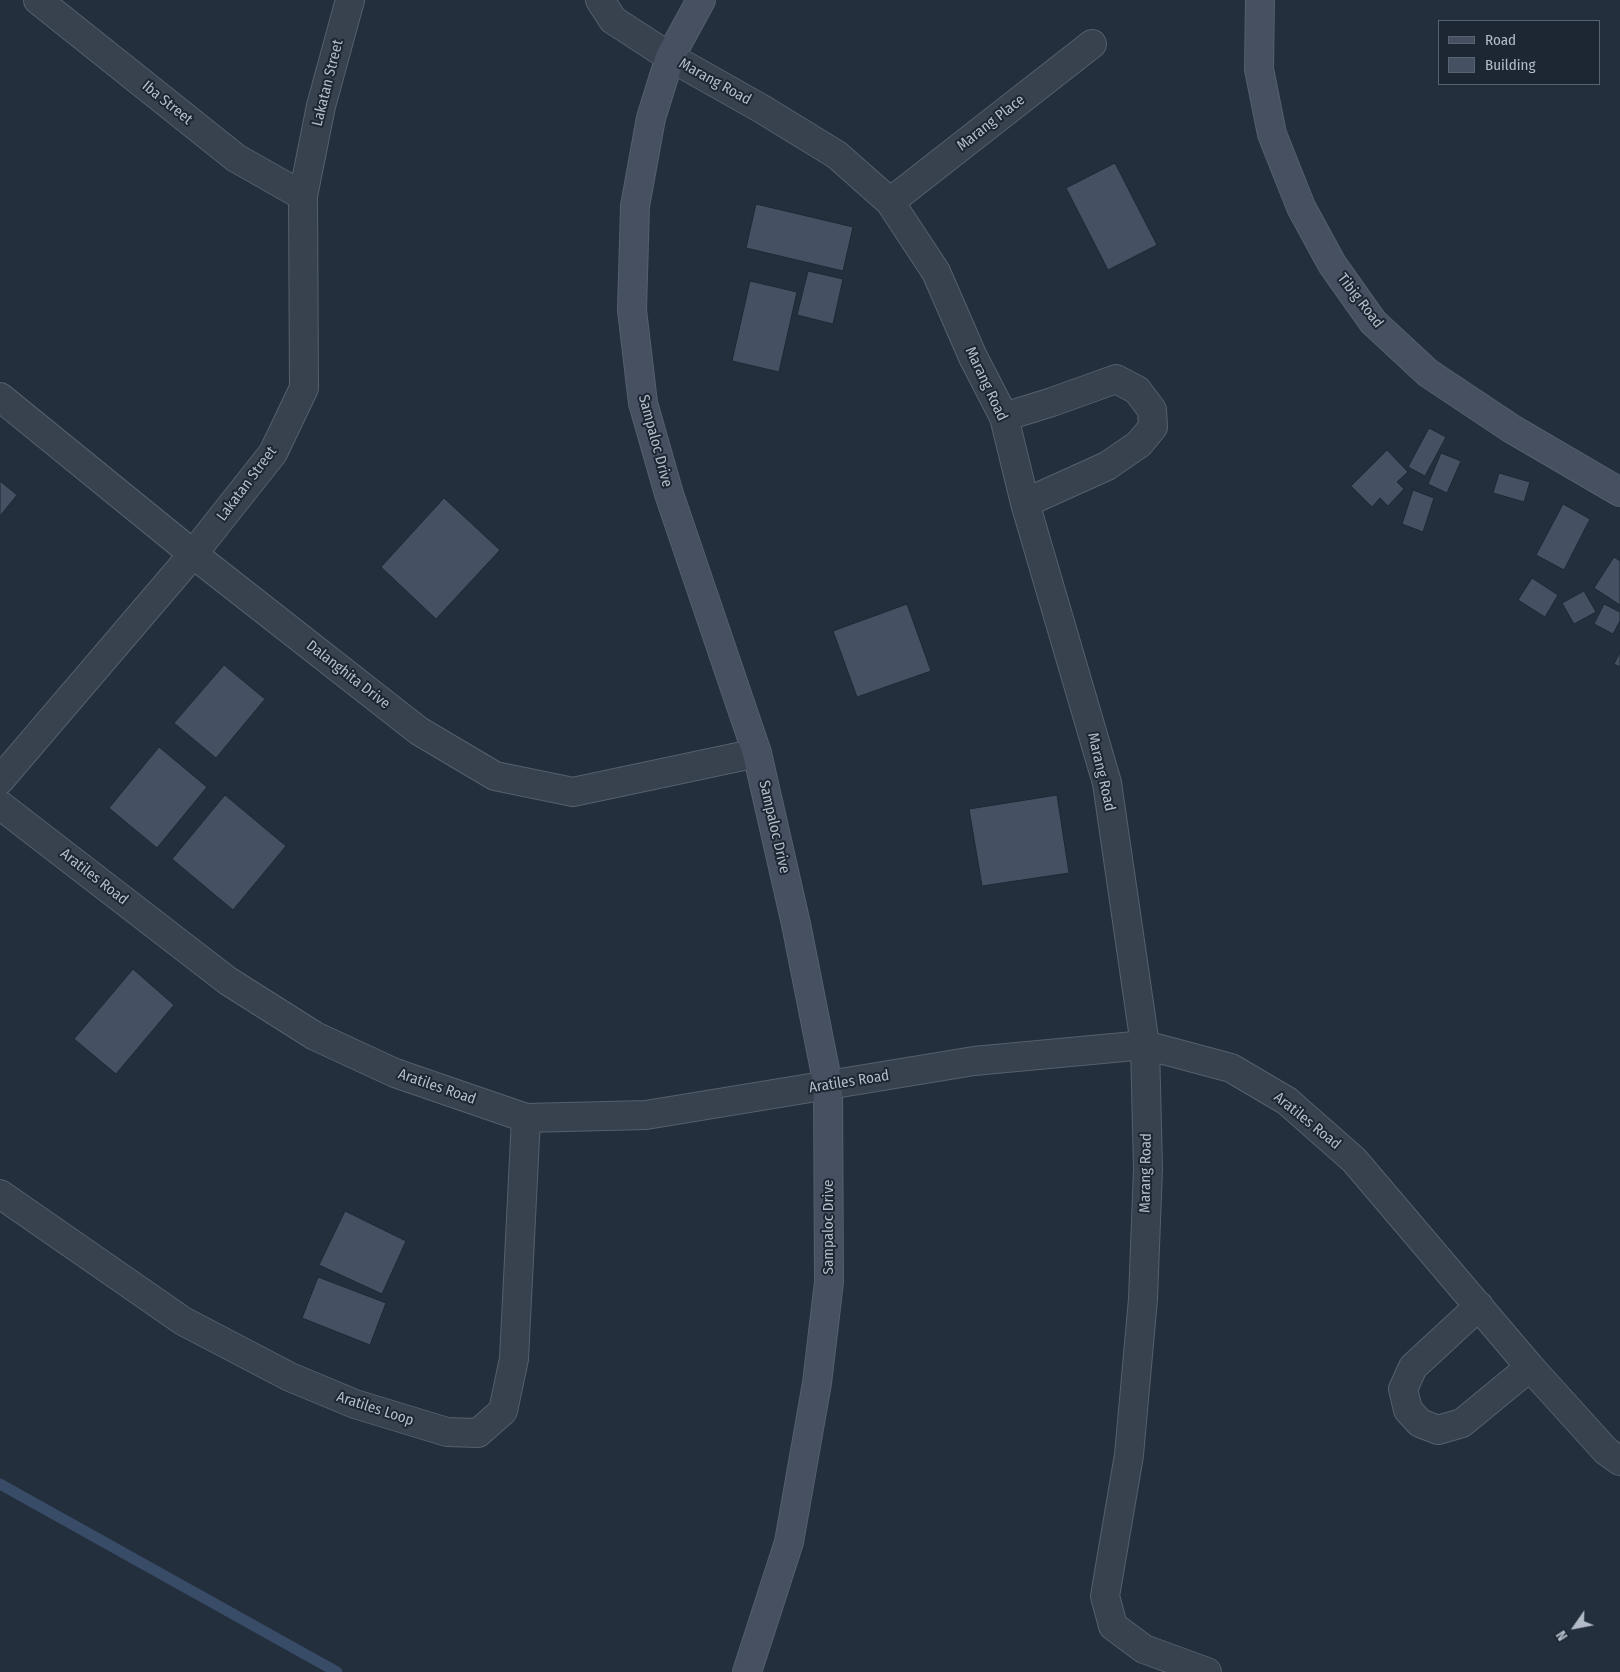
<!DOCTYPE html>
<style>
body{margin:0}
#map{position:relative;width:1620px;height:1672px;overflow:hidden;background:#242f3e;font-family:"Fira Sans Condensed",sans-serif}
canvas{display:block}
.legend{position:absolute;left:1438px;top:20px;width:162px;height:65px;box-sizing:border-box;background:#1d2633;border:1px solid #59626f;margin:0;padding:6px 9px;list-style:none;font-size:15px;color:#b4bcc9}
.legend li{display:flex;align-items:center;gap:10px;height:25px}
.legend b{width:25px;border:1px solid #59626f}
.north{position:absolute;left:1550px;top:1602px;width:50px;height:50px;-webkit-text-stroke:4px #1d2633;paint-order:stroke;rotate:237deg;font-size:14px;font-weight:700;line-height:20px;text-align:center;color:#b4bcc9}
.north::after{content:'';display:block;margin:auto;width:18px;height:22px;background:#b4bcc9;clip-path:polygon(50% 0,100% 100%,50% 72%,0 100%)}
</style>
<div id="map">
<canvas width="1620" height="1672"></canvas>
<ul class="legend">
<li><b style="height:6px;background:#465061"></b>Road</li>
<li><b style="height:14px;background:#455162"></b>Building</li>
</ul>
<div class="north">N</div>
</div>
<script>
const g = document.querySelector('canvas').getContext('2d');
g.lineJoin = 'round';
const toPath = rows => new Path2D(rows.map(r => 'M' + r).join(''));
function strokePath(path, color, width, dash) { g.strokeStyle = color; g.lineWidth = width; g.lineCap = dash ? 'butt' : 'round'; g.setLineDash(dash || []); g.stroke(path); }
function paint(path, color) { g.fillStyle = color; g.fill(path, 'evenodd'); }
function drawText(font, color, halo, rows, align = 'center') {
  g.font = font + ' "Fira Sans Condensed",sans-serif'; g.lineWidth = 4; g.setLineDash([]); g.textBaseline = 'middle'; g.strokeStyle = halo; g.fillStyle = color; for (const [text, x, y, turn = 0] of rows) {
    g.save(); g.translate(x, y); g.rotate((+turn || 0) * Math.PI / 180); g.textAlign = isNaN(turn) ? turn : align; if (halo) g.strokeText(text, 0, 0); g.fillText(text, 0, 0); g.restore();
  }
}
strokePath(toPath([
 [0,1484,337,1672]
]), '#394c67', 11);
const building = toPath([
 [1115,163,1157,245,1108,270,1066,188,1115,163],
 [756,204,853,227,843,271,746,248,756,204],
 [808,271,843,279,833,324,797,315,808,271],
 [750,281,797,292,779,372,732,361,750,281],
 [1429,428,1446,437,1425,476,1408,467,1429,428],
 [1387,450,1408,472,1397,482,1404,489,1388,506,1380,498,1372,507,1351,486,1387,450],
 [1441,453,1461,461,1447,493,1428,484,1441,453],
 [1499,473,1530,482,1524,502,1493,493,1499,473],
 [0,481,17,495,0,516,0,481],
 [1413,490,1434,498,1423,532,1402,524,1413,490],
 [444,498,500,550,436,619,381,567,444,498],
 [1563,504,1590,519,1564,570,1536,555,1563,504],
 [1614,557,1620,561,1620,605,1594,588,1614,557],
 [1532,578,1558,595,1545,617,1518,600,1532,578],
 [1584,591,1596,612,1574,624,1562,603,1584,591],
 [907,604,931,671,857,697,833,631,907,604],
 [1604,604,1620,612,1620,621,1613,634,1594,624,1604,604],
 [1620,652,1620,667,1614,664,1620,652],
 [224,665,265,699,216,758,174,723,224,665],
 [159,747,207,787,157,848,109,808,159,747],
 [225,795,286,846,233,910,172,859,225,795],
 [1057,795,1069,873,982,886,969,809,1057,795],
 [133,969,174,1005,116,1074,74,1039,133,969],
 [345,1211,406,1241,382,1294,319,1265,345,1211],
 [318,1277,386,1303,370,1345,302,1318,318,1277]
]);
paint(building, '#455162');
strokePath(building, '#1f2835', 1);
const street = toPath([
 [38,0,236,158,303,196],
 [600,0,613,20,670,57,762,109,837,155,890,202,936,272,973,357,1004,417,1025,503,1107,783,1145,1045,1148,1169,1143,1299,1129,1455,1105,1596,1113,1626,1144,1649,1207,1672],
 [890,202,1092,44],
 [0,397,193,554,419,731,495,776,573,792,757,753],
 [1004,417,1052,402,1116,379,1137,390,1152,410,1153,427,1139,444,1107,466,1025,503],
 [0,780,193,554,273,453,304,388,303,196,321,106,350,0],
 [0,805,228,981,315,1036,395,1073,526,1118,646,1115,974,1061,1145,1045,1231,1068,1287,1101,1354,1160,1530,1367,1606,1451,1620,1461],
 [0,1194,183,1321,290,1377,355,1404,447,1432,478,1433,503,1411,514,1359,526,1118],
 [1479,1306,1413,1367,1403,1389,1408,1410,1420,1423,1438,1430,1462,1423,1530,1367]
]);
const secondary = toPath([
 [701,0,670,57,651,118,635,206,632,310,643,403,669,494,757,753,796,924,828,1085,829,1282,817,1383,789,1542,747,1672],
 [1260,0,1259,69,1272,134,1301,207,1332,264,1373,322,1428,373,1512,429,1620,492]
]);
strokePath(street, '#565f6c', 30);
strokePath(secondary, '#565f6c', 30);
strokePath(street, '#38414e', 28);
strokePath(secondary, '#465061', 28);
drawText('15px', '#b4bcc9', '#1d2633', [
 ["Marang Road",715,82,29],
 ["Lakatan Street",328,83,-76],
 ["Iba Street",167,103,39],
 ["Marang Place",991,123,-38],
 ["Tibig Road",1360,301,52],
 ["Marang Road",986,384,65],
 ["Sampaloc Drive",655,441,75],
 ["Lakatan Street",247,484,-53],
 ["Dalanghita Drive",348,675,38],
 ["Marang Road",1101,772,77],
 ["Sampaloc Drive",774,827,77],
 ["Aratiles Road",94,877,38],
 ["Aratiles Road",849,1082,-9],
 ["Aratiles Road",437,1087,19],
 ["Aratiles Road",1307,1121,39],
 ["Marang Road",1146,1173,-89],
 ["Sampaloc Drive",829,1227,-90],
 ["Aratiles Loop",375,1409,18]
]);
</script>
